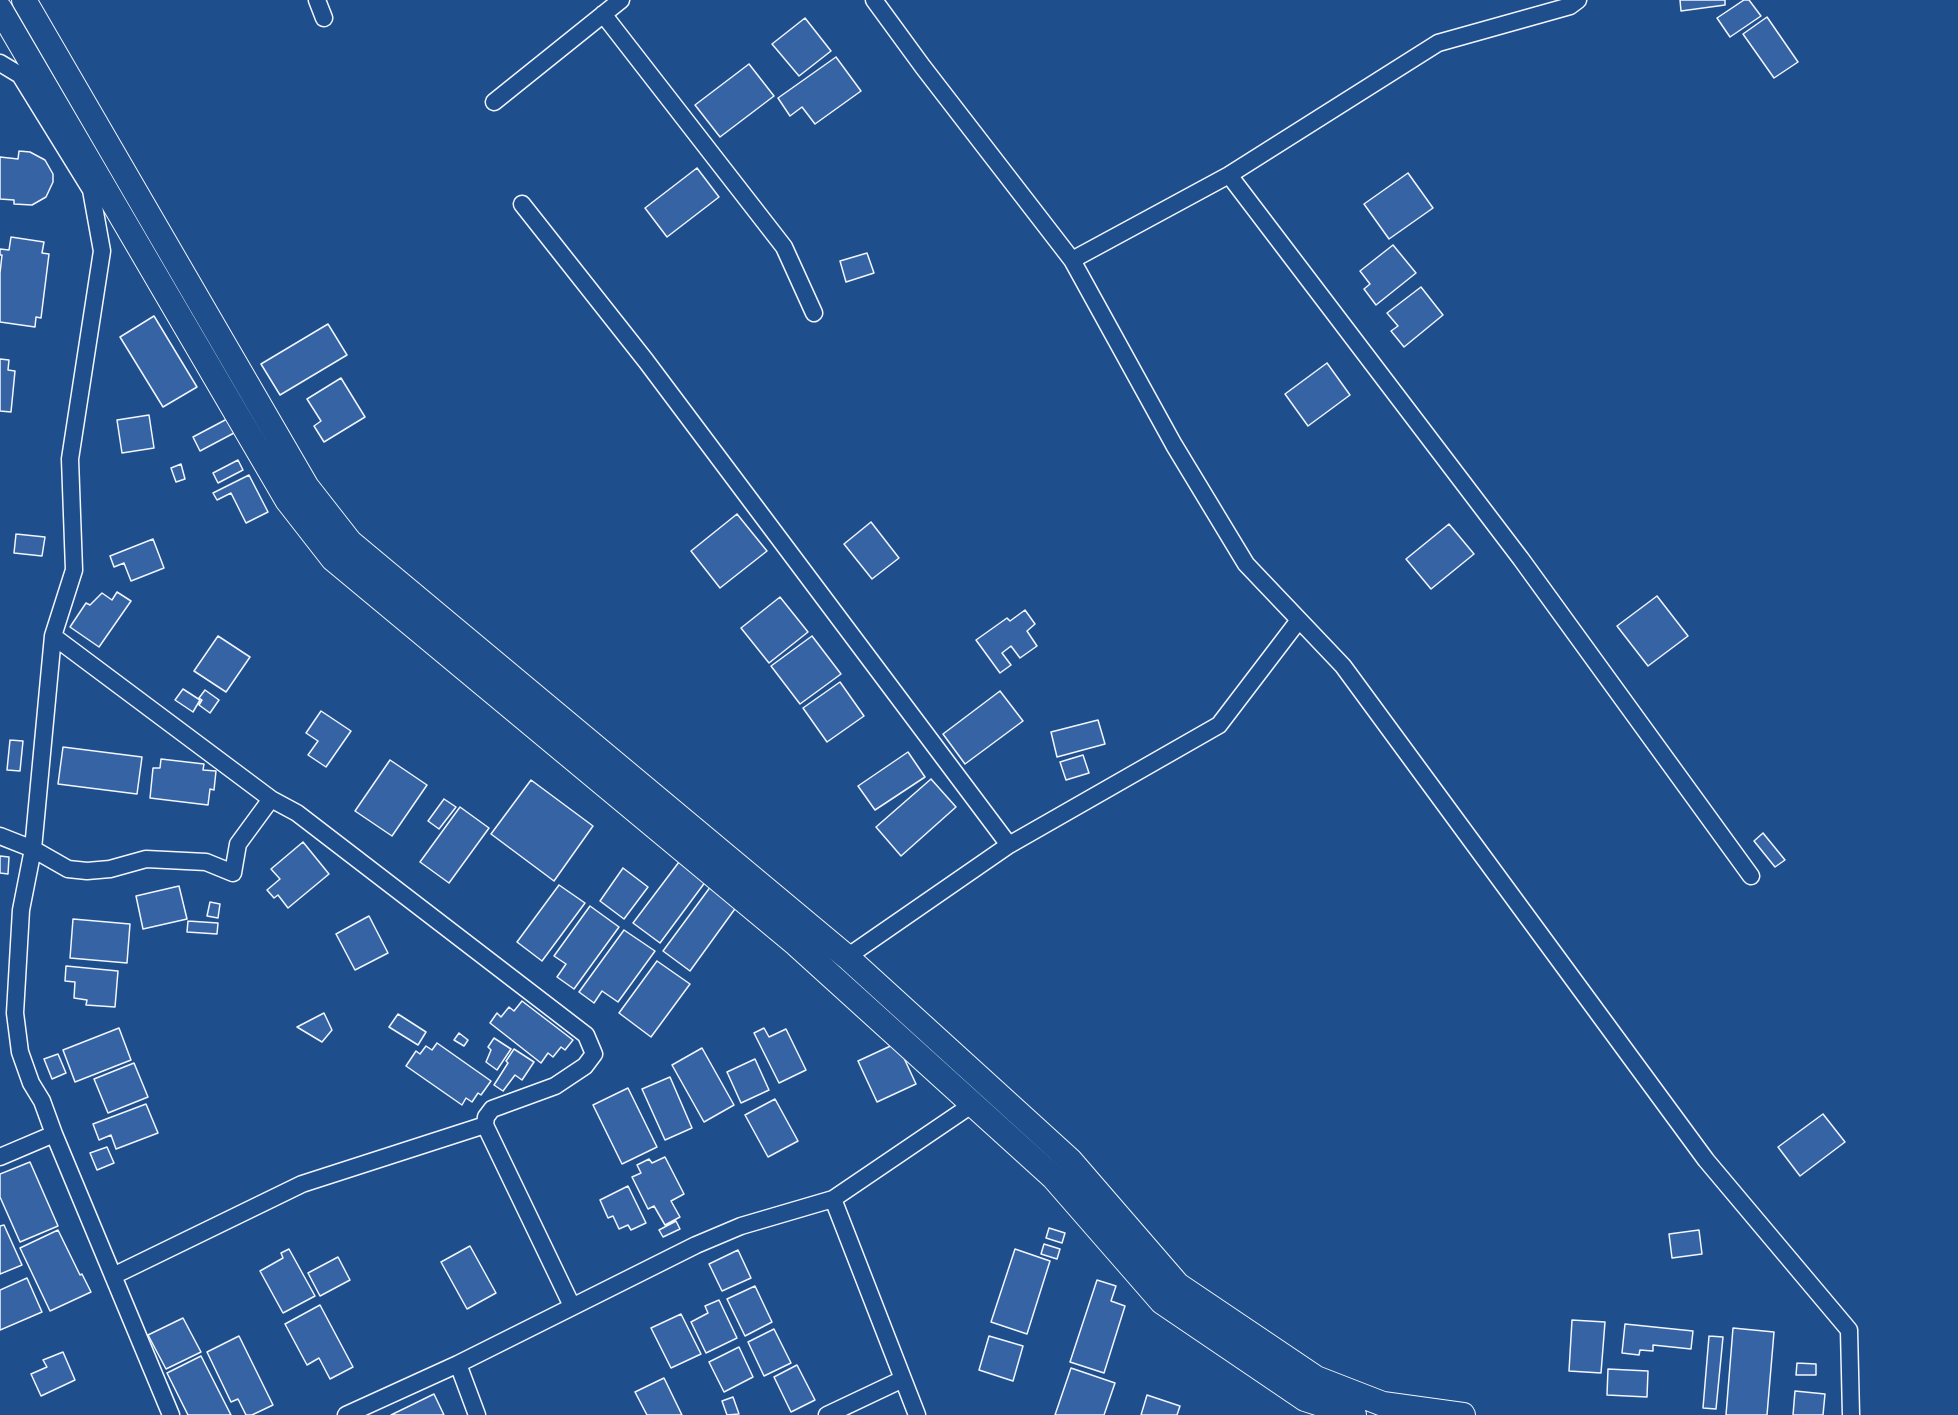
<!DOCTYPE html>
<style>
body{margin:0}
canvas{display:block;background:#1f4e8c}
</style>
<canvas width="1958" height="1415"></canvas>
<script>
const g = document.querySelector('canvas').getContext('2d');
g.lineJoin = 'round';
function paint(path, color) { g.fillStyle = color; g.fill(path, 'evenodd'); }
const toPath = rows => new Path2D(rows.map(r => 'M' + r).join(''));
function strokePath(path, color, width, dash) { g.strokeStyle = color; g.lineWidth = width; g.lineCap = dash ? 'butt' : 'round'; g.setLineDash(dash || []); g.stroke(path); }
const building = toPath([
 [1680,0,1725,0,1725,5,1681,11,1680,0],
 [1744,0,1749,0,1761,16,1730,37,1717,18,1744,0],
 [1767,17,1798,62,1774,78,1743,34,1767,17],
 [805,18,831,51,799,76,772,44,805,18],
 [836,57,861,91,815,124,802,107,790,116,778,98,836,57],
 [749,64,774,96,720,137,695,105,749,64],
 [19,151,30,152,45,160,53,174,53,182,46,197,32,205,14,204,14,200,0,199,0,157,18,159,19,151],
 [697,168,719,197,667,237,645,208,697,168],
 [1408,173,1433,208,1389,239,1364,204,1408,173],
 [11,237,44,242,42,253,49,254,41,318,36,317,35,327,0,322,0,273,2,255,0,255,0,249,9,250,11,237],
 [1393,245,1416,273,1376,305,1364,289,1370,284,1360,271,1393,245],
 [867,253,874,273,846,282,840,261,867,253],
 [1421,287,1443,315,1404,347,1391,331,1398,326,1387,313,1421,287],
 [154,316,197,387,163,407,120,337,154,316],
 [328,324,347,355,280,395,261,364,328,324],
 [0,359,9,360,8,370,15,371,11,412,0,411,0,359],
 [1327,363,1350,395,1308,426,1285,394,1327,363],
 [341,378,365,417,324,442,314,426,321,421,307,399,341,378],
 [149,415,154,448,122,453,117,420,149,415],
 [227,419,234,433,200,451,193,437,227,419],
 [238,460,243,470,218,483,213,473,238,460],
 [181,464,185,479,176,482,171,468,181,464],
 [249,475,268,512,246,523,231,493,217,500,213,493,249,475],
 [737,514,767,551,720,588,691,551,737,514],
 [871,522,899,558,872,579,844,544,871,522],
 [1449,524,1474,554,1431,589,1406,559,1449,524],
 [16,534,45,537,42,556,14,553,16,534],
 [153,539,164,568,131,581,124,563,114,567,110,556,153,539],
 [117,592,131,601,99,647,70,627,86,603,90,605,102,593,112,600,117,592],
 [1657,596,1688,636,1648,666,1617,626,1657,596],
 [780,597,808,632,769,663,741,628,780,597],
 [1025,610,1035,624,1027,631,1037,646,1020,658,1011,646,1002,653,1011,665,1000,673,976,640,1007,618,1010,621,1025,610],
 [218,636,250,657,226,692,194,671,218,636],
 [812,636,841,674,800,704,771,666,812,636],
 [840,682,864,716,827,742,803,708,840,682],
 [183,689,200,700,193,712,175,700,183,689],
 [205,690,219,700,210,713,199,705,202,700,199,698,205,690],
 [1000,691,1023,721,965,764,943,734,1000,691],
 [321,711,351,731,326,767,308,755,318,741,306,733,321,711],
 [1098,720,1105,744,1057,757,1051,732,1098,720],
 [10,740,23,741,20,771,7,770,10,740],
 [63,747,142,757,137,794,58,784,63,747],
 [908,752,925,777,875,810,858,786,908,752],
 [1083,755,1089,773,1066,780,1060,762,1083,755],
 [161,759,204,764,203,770,216,771,214,790,210,789,208,805,150,798,153,768,160,768,161,759],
 [390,760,427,785,392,836,355,811,390,760],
 [931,779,956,807,901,856,876,827,931,779],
 [531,780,593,826,554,881,491,834,531,780],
 [444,799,456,807,439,829,428,821,444,799],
 [460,807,489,828,449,883,420,862,460,807],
 [1763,833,1785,860,1775,867,1754,841,1763,833],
 [303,842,329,874,288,908,278,895,274,898,267,890,280,879,271,869,303,842],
 [0,856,9,857,8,874,0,873,0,856],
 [679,862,706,881,660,943,633,923,679,862],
 [623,868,648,887,624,919,600,901,623,868],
 [559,885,585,903,542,961,517,942,559,885],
 [179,886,187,919,143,929,136,896,179,886],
 [711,886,737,906,690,971,663,951,711,886],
 [210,902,220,904,218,918,207,916,210,902],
 [590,906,619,927,574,989,557,977,566,964,554,956,590,906],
 [369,916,388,953,355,970,336,934,369,916],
 [73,919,130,924,127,963,70,958,73,919],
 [188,921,218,923,217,934,187,932,188,921],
 [624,930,655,951,618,1002,602,991,594,1003,579,992,624,930],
 [657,961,690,984,651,1037,619,1013,657,961],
 [66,966,118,971,115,1007,86,1005,87,1000,74,998,75,982,65,981,66,966],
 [522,1001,573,1040,565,1050,561,1047,553,1057,548,1053,541,1063,490,1023,497,1013,501,1017,509,1007,514,1011,522,1001],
 [324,1013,332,1030,322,1042,297,1027,324,1013],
 [398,1014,426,1032,418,1045,389,1027,398,1014],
 [119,1028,131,1060,75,1082,63,1050,119,1028],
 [764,1028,769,1037,786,1029,806,1070,779,1083,754,1033,764,1028],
 [459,1033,468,1040,464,1046,454,1040,459,1033],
 [494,1038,511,1049,497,1070,486,1062,491,1050,488,1047,494,1038],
 [437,1043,491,1081,481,1095,478,1093,472,1102,466,1098,462,1105,406,1066,416,1051,420,1054,426,1046,432,1050,437,1043],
 [897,1043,916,1084,877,1102,858,1061,897,1043],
 [702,1048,734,1105,704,1122,672,1065,702,1048],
 [514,1049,534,1062,522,1080,515,1075,503,1091,494,1085,508,1063,506,1061,514,1049],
 [58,1054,66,1073,52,1079,44,1059,58,1054],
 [755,1059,769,1090,741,1103,727,1072,755,1059],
 [134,1063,148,1097,108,1113,94,1079,134,1063],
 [670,1077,692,1128,665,1140,642,1089,670,1077],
 [628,1088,657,1147,622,1164,593,1105,628,1088],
 [775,1099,798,1141,768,1157,745,1115,775,1099],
 [146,1104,158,1133,116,1149,111,1135,99,1140,93,1124,146,1104],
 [1823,1114,1845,1142,1800,1176,1778,1147,1823,1114],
 [107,1147,114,1163,97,1170,90,1153,107,1147],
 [665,1157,684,1194,671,1201,680,1217,665,1225,654,1206,648,1209,632,1177,641,1173,637,1165,649,1159,652,1163,665,1157],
 [30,1162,58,1226,20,1242,0,1197,0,1174,30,1162],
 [628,1186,646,1223,631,1230,628,1225,619,1229,613,1216,608,1218,600,1200,628,1186],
 [676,1221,680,1229,663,1237,659,1230,676,1221],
 [4,1225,22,1265,0,1274,0,1226,4,1225],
 [1049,1228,1065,1233,1062,1243,1046,1238,1049,1228],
 [58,1230,80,1275,82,1274,91,1292,50,1311,20,1248,58,1230],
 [1699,1230,1702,1254,1672,1258,1669,1234,1699,1230],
 [1044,1244,1060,1249,1057,1259,1041,1254,1044,1244],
 [470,1246,496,1293,467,1309,441,1262,470,1246],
 [289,1249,315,1296,283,1313,260,1271,283,1258,281,1253,289,1249],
 [1015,1249,1050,1261,1027,1334,991,1322,1015,1249],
 [738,1250,751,1278,722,1291,709,1264,738,1250],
 [338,1257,350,1280,320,1296,308,1273,338,1257],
 [27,1278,42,1312,0,1330,0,1290,27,1278],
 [1097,1280,1116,1286,1111,1301,1125,1306,1104,1373,1070,1362,1097,1280],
 [755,1286,772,1322,745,1336,727,1299,755,1286],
 [719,1300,737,1338,706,1353,691,1322,708,1313,705,1306,719,1300],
 [320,1305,353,1367,330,1379,319,1358,307,1365,285,1324,320,1305],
 [681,1314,701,1354,671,1368,651,1328,681,1314],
 [183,1318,201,1352,166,1369,148,1335,183,1318],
 [1572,1320,1605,1322,1601,1373,1569,1371,1572,1320],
 [1625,1324,1693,1331,1691,1349,1653,1345,1653,1351,1640,1350,1639,1355,1622,1353,1625,1324],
 [1733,1328,1774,1332,1767,1415,1726,1415,1733,1328],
 [774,1329,791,1363,764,1376,748,1342,774,1329],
 [239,1336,273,1405,252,1415,246,1415,238,1399,231,1402,207,1352,239,1336],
 [989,1336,1023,1346,1013,1381,979,1370,989,1336],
 [1709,1336,1723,1337,1716,1409,1703,1408,1709,1336],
 [739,1347,753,1377,724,1392,709,1362,739,1347],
 [63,1352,75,1380,41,1396,31,1374,47,1367,43,1360,63,1352],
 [201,1356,231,1415,188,1415,167,1373,201,1356],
 [1797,1363,1816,1364,1816,1375,1796,1375,1797,1363],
 [797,1365,815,1400,791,1412,774,1377,797,1365],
 [1071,1368,1115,1383,1104,1415,1055,1415,1071,1368],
 [1608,1369,1648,1371,1647,1397,1607,1395,1608,1369],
 [664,1378,682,1415,647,1415,635,1392,664,1378],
 [1795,1391,1825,1394,1823,1415,1793,1415,1795,1391],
 [434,1394,444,1415,391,1415,434,1394],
 [1147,1395,1180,1406,1177,1415,1141,1415,1147,1395],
 [733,1397,739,1414,727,1415,722,1401,733,1397]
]);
paint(building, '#3563a3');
strokePath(building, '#f2f6ff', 1.5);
const street = toPath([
 [317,0,324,18],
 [874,0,923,67,1072,260,1174,445,1246,564,1343,666,1706,1160,1849,1330,1851,1415],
 [603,14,784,247,814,313],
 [0,63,20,75,91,190,102,251,70,459,74,570,53,636,33,849,21,910,15,1013,20,1052,31,1083,42,1101,54,1134,0,1157],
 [494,102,621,0],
 [1229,175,1521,559,1751,876],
 [522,204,646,361,1009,845],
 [1072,260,1229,175,1438,43,1570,6,1578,0],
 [53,636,271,799],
 [0,836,33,849,68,869,87,871,110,869,146,859,206,862,233,873,238,844,271,799,297,813,586,1035,594,1054,585,1066,555,1086,492,1109,486,1117,485,1125,572,1306],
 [847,957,1009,845,1219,725,1299,620],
 [54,1134,171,1415],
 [833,1199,973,1104],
 [113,1276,302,1184,485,1125],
 [458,1364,477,1415],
 [346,1415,458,1364,696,1245,741,1226,833,1199,917,1415],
 [827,1415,903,1379]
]);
const secondary = toPath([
 [24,0,307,487,350,542,847,957,1070,1160,1178,1285,1316,1378,1383,1404,1463,1415],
 [0,9,287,500,333,559,796,944,1053,1177,1162,1302,1305,1399,1354,1415]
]);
strokePath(street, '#f2f6ff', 19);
strokePath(secondary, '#f2f6ff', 26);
strokePath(street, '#1f4e8c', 16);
strokePath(secondary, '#1f4e8c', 24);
</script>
